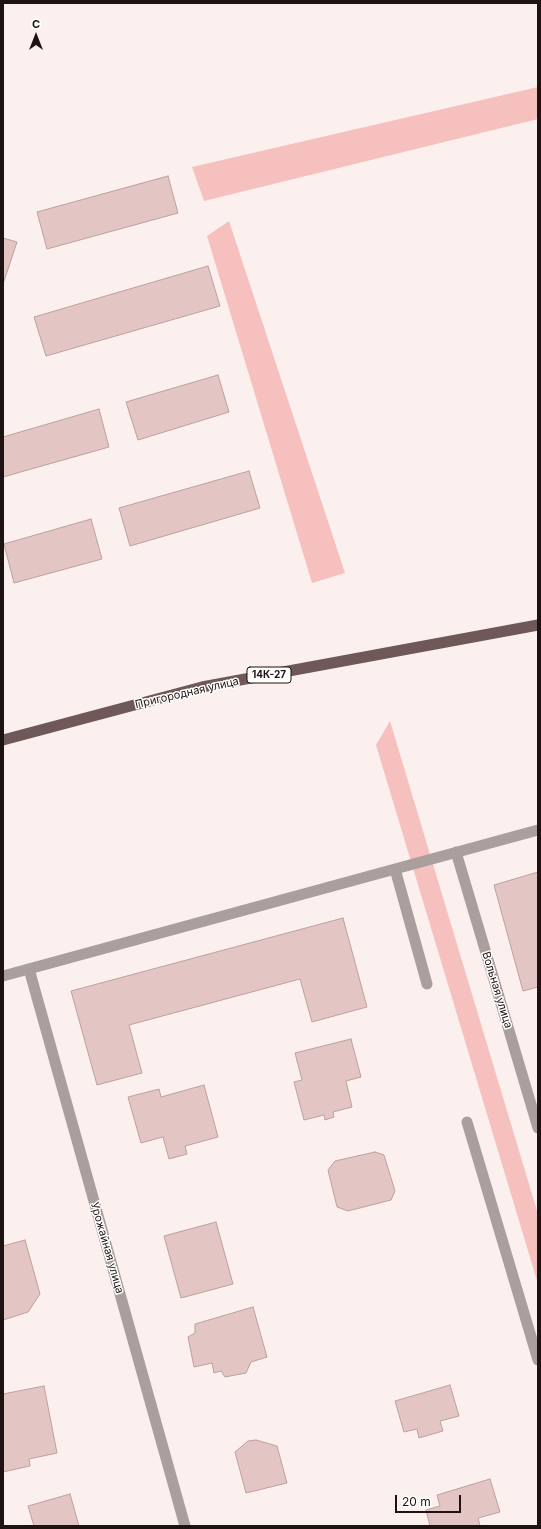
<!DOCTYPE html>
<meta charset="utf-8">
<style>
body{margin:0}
#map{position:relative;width:541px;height:1529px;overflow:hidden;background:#fcf0ef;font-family:Inter,sans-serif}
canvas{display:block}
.frame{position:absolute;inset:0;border:4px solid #1d1312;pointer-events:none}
.north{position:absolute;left:16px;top:16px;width:40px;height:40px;-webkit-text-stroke:3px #fff;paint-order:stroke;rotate:0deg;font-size:11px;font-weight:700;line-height:16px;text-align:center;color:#1d1312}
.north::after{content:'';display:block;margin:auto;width:14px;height:18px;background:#1d1312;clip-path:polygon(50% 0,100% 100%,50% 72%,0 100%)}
.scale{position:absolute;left:395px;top:1495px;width:66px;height:18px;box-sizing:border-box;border:2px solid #1d1312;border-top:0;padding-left:5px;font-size:12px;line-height:14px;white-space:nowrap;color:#1d1312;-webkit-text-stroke:3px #fff;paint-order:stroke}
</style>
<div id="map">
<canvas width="541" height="1529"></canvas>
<div class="frame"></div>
<div class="north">С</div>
<div class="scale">20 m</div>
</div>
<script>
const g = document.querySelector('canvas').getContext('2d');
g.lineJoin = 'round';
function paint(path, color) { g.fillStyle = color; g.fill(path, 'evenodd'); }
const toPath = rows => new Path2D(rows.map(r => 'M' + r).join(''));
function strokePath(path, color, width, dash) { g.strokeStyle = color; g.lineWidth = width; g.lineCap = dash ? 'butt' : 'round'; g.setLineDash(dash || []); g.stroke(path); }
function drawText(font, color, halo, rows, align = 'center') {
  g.font = font + ' Inter,sans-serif'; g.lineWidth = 3; g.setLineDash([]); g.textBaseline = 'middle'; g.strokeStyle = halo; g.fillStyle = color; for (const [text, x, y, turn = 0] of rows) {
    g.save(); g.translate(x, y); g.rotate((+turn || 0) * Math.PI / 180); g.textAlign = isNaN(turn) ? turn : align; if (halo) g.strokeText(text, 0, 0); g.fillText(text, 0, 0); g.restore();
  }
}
paint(toPath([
 [538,87,538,119,204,201,192,167],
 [229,221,345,573,312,583,207,236],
 [390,721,538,1214,538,1284,376,745]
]), '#f5c0bd');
const building = toPath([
 [168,176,178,213,47,249,37,212,168,176],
 [3,238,17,242,3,284,3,238],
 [208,266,220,306,46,356,34,317,208,266],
 [218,375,229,412,138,440,126,402,218,375],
 [99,409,109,447,3,477,3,437,99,409],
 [249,471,260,508,130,546,119,508,249,471],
 [91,519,102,559,14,583,4,544,91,519],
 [538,872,538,987,523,991,494,885,538,872],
 [343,918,367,1007,312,1022,300,979,129,1025,142,1073,97,1085,71,991,343,918],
 [351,1039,361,1077,346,1081,352,1107,333,1112,334,1117,325,1120,324,1115,304,1120,294,1082,302,1080,295,1053,351,1039],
 [204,1085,218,1137,185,1146,187,1154,169,1159,163,1137,141,1143,128,1097,159,1089,161,1097,204,1085],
 [375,1152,384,1155,395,1191,391,1200,348,1211,337,1207,328,1170,335,1161,375,1152],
 [216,1222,233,1284,181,1298,164,1236,216,1222],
 [25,1240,40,1294,28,1312,3,1320,3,1246,25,1240],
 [253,1307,267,1357,251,1362,246,1373,225,1377,221,1371,214,1373,212,1363,194,1367,188,1337,195,1333,195,1324,253,1307],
 [450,1385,459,1416,440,1421,443,1431,419,1438,417,1429,404,1432,395,1401,450,1385],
 [44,1386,57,1453,29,1459,30,1466,3,1472,3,1394,44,1386],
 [256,1440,277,1446,287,1483,246,1493,235,1452,248,1441,256,1440],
 [490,1479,500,1512,478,1518,480,1526,430,1526,426,1510,440,1506,437,1495,490,1479],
 [70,1494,79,1526,34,1526,28,1506,70,1494]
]);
paint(building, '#e3c5c3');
strokePath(building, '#bca09d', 1);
strokePath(toPath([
 [456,852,538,1128],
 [395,869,427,984],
 [29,969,185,1526],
 [3,976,538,830],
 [467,1122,538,1360]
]), '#ab9f9e', 11);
strokePath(toPath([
 [3,740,202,687,538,625]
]), '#6f5958', 11);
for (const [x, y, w] of [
 [269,675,44]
]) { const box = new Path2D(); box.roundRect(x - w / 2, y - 8, w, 16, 3); g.fillStyle = '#fff'; g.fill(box); strokePath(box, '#1d1312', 1); }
drawText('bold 10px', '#1d1312', null, [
 ["14К-27",269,675]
]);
drawText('11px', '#1d1312', '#fff', [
 ["Пригородная улица",187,693,-13],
 ["Вольная улица",497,990,73],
 ["Урожайная улица",107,1248,74]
]);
</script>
